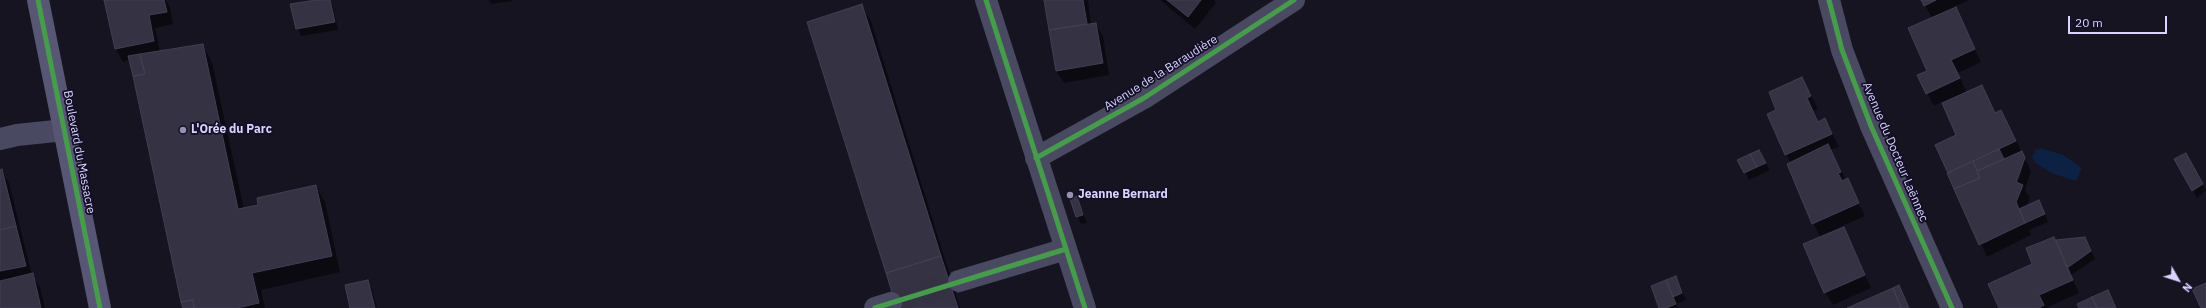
<!DOCTYPE html>
<meta charset="utf-8">
<style>
body{margin:0}
#map{position:relative;width:2206px;height:308px;overflow:hidden;background:#161421;font-family:"IBM Plex Sans",sans-serif}
canvas{display:block}
.north{position:absolute;left:2158px;top:260px;width:40px;height:40px;-webkit-text-stroke:3px #130f26;paint-order:stroke;rotate:129deg;font-size:11px;font-weight:700;line-height:16px;text-align:center;color:#d9d4ff}
.north::after{content:'';display:block;margin:auto;width:14px;height:18px;background:#d9d4ff;clip-path:polygon(50% 0,100% 100%,50% 72%,0 100%)}
.scale{position:absolute;left:2068px;top:16px;width:99px;height:18px;box-sizing:border-box;border:2px solid #d9d4ff;border-top:0;padding-left:5px;font-size:12px;line-height:14px;white-space:nowrap;color:#d9d4ff;-webkit-text-stroke:3px #130f26;paint-order:stroke}
</style>
<div id="map">
<canvas width="2206" height="308"></canvas>
<div class="north">N</div>
<div class="scale">20 m</div>
</div>
<script>
const g = document.querySelector('canvas').getContext('2d');
g.lineJoin = 'round';
function paint(path, color) { g.fillStyle = color; g.fill(path, 'evenodd'); }
const toPath = rows => new Path2D(rows.map(r => 'M' + r).join(''));
function strokePath(path, color, width, dash) { g.strokeStyle = color; g.lineWidth = width; g.lineCap = dash ? 'butt' : 'round'; g.setLineDash(dash || []); g.stroke(path); }
function drawText(font, color, halo, rows, align = 'center') {
  g.font = font + ' "IBM Plex Sans",sans-serif'; g.lineWidth = 3.5; g.setLineDash([]); g.textBaseline = 'middle'; g.strokeStyle = halo; g.fillStyle = color; for (const [text, x, y, turn = 0] of rows) {
    g.save(); g.translate(x, y); g.rotate((+turn || 0) * Math.PI / 180); g.textAlign = isNaN(turn) ? turn : align; if (halo) g.strokeText(text, 0, 0); g.fillText(text, 0, 0); g.restore();
  }
}
paint(toPath([
 [2040,148,2063,155,2082,168,2076,181,2054,174,2034,162,2035,160,2032,158,2036,149,2039,150]
]), '#0d2144');
paint(toPath([
 [106,0,166,0,170,7,173,24,155,28,160,52,202,45,212,62,244,209,316,186,325,202,340,272,261,290,265,308,184,308,130,60,123,62,116,49],
 [322,0,329,0,333,6,338,30,301,36,297,28],
 [489,0,513,0,513,1,491,4],
 [1044,0,1088,0,1091,24,1096,24,1103,36,1109,75,1064,83,1056,71],
 [1160,0,1214,0,1216,3,1195,29],
 [1922,0,1969,0,1954,7,1981,62,1958,73,1967,93,1981,86,1995,114,2008,124,2031,171,2025,190,2030,198,2026,207,2043,209,2048,222,2029,230,2031,235,1987,257,1949,173,1957,136,1942,102,1934,106,1927,93,1932,18],
 [2020,167,2023,167,2016,187,2014,187],
 [861,5,871,21,960,308,898,308],
 [1802,78,1818,109,1814,111,1819,122,1825,119,1839,147,1830,150,1865,216,1820,236,1813,223,1791,163,1786,154,1777,110],
 [1759,151,1770,170,1749,180,1739,161],
 [2186,155,2206,191,2197,198,2176,159],
 [2,170,9,183,32,275,40,287,45,308,0,308,0,171],
 [1077,198,1087,223,1081,224,1071,200],
 [1843,228,1871,288,1833,305,1825,292],
 [2084,238,2095,259,2071,275,2079,293,2046,308,2000,308,2055,241],
 [1675,277,1686,300,1676,304,1678,308,1660,308],
 [368,282,372,289,377,308,351,308]
]), '#0007');
const building = toPath([
 [104,0,164,0,167,12,149,15,154,41,115,49,104,0],
 [316,0,330,0,335,22,296,29,290,4,316,0],
 [1044,0,1083,0,1087,24,1049,30,1044,0],
 [1167,0,1201,0,1188,17,1167,0],
 [1921,0,1936,0,1924,6,1921,0],
 [862,4,941,256,886,273,807,22,862,4],
 [1956,7,1975,49,1951,60,1960,78,1926,94,1917,75,1927,71,1908,28,1956,7],
 [1096,23,1103,63,1056,71,1049,30,1096,23],
 [203,44,238,209,258,205,257,198,316,185,332,256,252,273,259,303,237,308,194,308,193,300,181,302,133,76,145,74,140,54,203,44],
 [140,54,145,74,133,76,128,56,140,54],
 [1802,77,1811,96,1807,98,1818,122,1825,118,1832,134,1785,155,1767,114,1776,110,1769,92,1802,77],
 [1982,85,1995,113,2001,110,2016,141,1948,173,1935,145,1956,135,1942,103,1982,85],
 [1828,144,1841,172,1838,173,1842,181,1848,178,1859,203,1812,224,1787,164,1828,144],
 [1999,149,2004,159,1977,171,1973,161,1999,149],
 [1759,150,1766,163,1757,167,1750,154,1759,150],
 [2022,151,2025,158,2016,182,2023,185,2016,202,2025,223,1979,245,1954,189,1980,178,1977,171,2022,151],
 [2186,153,2203,184,2192,191,2174,159,2186,153],
 [1750,154,1757,167,1744,173,1737,160,1750,154],
 [1973,161,1980,178,1954,189,1947,173,1973,161],
 [2,169,16,226,0,230,0,170,2,169],
 [1077,196,1083,215,1076,217,1070,199,1077,196],
 [2039,200,2045,214,2025,223,2019,209,2039,200],
 [16,226,26,266,0,271,0,230,16,226],
 [1844,227,1865,275,1824,293,1803,244,1844,227],
 [2054,237,2073,280,2039,295,2044,305,2039,308,1999,308,1988,284,2032,264,2026,248,2054,237],
 [2085,237,2091,251,2067,268,2056,240,2085,237],
 [941,256,958,308,897,308,886,273,941,256],
 [33,273,41,308,0,308,0,281,33,273],
 [1676,276,1682,293,1673,297,1666,280,1676,276],
 [368,280,375,308,350,308,345,285,368,280],
 [1666,280,1676,304,1666,308,1659,308,1651,286,1666,280],
 [2206,283,2206,308,2201,308,2192,289,2206,283],
 [1899,285,1909,308,1901,308,1893,288,1899,285],
 [1893,288,1901,308,1847,308,1893,288],
 [2108,290,2116,308,2097,308,2092,297,2108,290],
 [2092,297,2097,308,2079,308,2077,304,2092,297],
 [193,300,194,308,183,308,181,302,193,300]
]);
paint(building, '#343243');
strokePath(building, '#433f54', 1);
strokePath(toPath([
 [891,303,959,281]
]), '#333142', 22, [22, 11]);
strokePath(toPath([
 [986,0,1085,308],
 [1829,0,1842,50,1871,126,1952,308],
 [0,139,17,135,65,130],
 [1036,158,1144,98,1294,0],
 [959,281,1066,249],
 [875,308,891,303]
]), '#4a4962', 22);
strokePath(toPath([
 [38,0,100,308]
]), '#575674', 22);
strokePath(toPath([
 [38,0,100,308],
 [986,0,1085,308],
 [1829,0,1842,50,1871,126,1952,308],
 [1036,158,1144,98,1294,0],
 [875,308,1066,249]
]), '#469c4c', 5);
for (const [x, y, r, color] of [
 [183,130,4,"#9591b1"],
 [1070,195,4,"#9591b1"]
]) { const dot = new Path2D(); dot.arc(x, y, r, 0, 2 * Math.PI); g.fillStyle = color; g.fill(dot); strokePath(dot, '#130f26', 1.5); }
drawText('12px', '#d9d4ff', '#130f26', [
 ["Avenue de la Baraudière",1161,73,-32],
 ["Boulevard du Massacre",79,152,79],
 ["Avenue du Docteur Laënnec",1895,152,67]
]);
drawText('bold 12px', '#d9d4ff', '#130f26', [
 ["L'Orée du Parc",191,130],
 ["Jeanne Bernard",1078,195]
], 'left');
</script>
